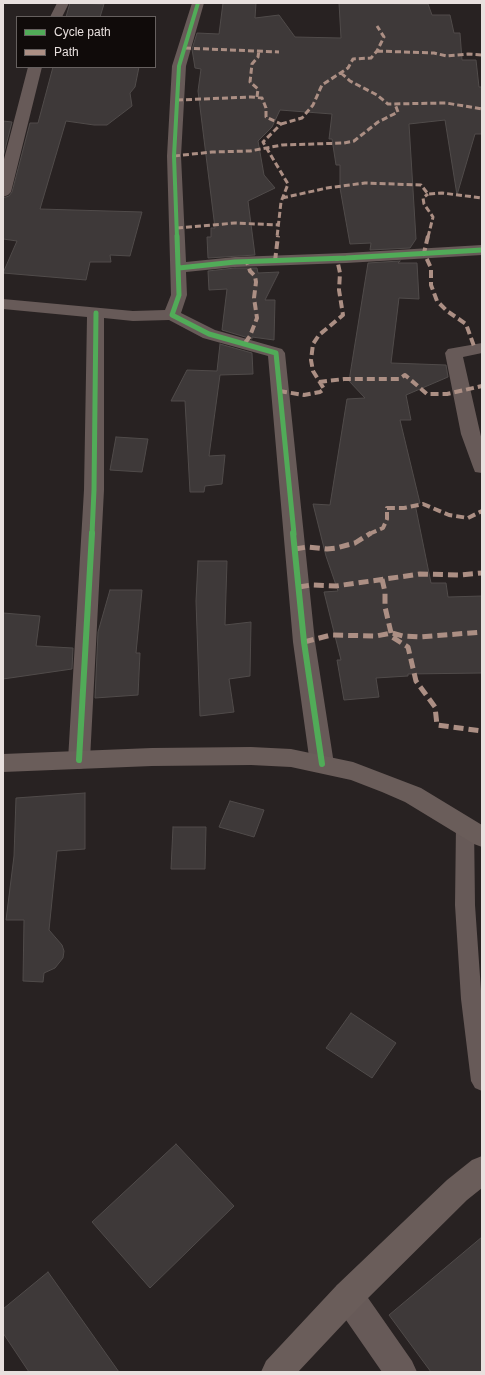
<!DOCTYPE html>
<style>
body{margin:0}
#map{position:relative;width:485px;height:1375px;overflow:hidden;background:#282222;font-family:Arial,sans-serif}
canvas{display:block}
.frame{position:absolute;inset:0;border:4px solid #e8e0de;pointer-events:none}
.legend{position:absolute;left:16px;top:16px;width:140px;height:52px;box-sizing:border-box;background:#100b0a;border:1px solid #66605f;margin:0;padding:5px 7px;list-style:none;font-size:12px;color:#e8e0de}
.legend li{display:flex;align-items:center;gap:8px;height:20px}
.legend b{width:20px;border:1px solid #66605f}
</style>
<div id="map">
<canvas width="485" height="1375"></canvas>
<div class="frame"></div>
<ul class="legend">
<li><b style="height:5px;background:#51ab58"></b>Cycle path</li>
<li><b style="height:5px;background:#ac8f84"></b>Path</li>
</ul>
</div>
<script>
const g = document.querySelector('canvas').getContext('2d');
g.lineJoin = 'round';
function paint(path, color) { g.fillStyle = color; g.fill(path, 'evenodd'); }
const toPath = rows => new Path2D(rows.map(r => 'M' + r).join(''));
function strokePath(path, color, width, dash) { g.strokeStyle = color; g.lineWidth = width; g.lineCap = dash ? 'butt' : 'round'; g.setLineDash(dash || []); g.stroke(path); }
const building = toPath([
 [70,3,104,4,100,17,66,17,70,3],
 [223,3,256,3,255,18,279,15,295,37,341,38,339,3,428,4,432,15,450,15,454,33,460,33,462,60,476,60,479,87,482,87,482,134,475,134,457,195,445,120,409,124,416,239,410,248,370,250,371,243,350,244,340,188,340,165,336,165,332,139,329,139,332,114,280,110,272,127,258,141,264,175,275,188,248,201,255,255,208,258,207,237,211,237,211,228,215,228,198,91,201,69,195,68,192,49,197,33,219,34,223,3],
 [53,67,139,67,135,87,130,93,132,106,107,125,94,125,66,121,40,209,142,212,130,256,110,255,111,262,90,262,86,280,3,273,17,241,3,239,3,198,9,196,12,192,30,123,38,123,53,67],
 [3,121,12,122,3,157,3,121],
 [400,261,398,263,417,263,419,299,399,298,391,363,446,365,448,377,406,395,411,420,400,420,420,503,415,504,431,583,446,583,448,597,482,596,482,673,408,674,408,676,376,678,379,697,344,700,337,660,341,660,324,592,338,591,326,556,313,504,330,505,347,399,365,398,349,381,368,263,400,261],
 [235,268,257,268,258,273,279,272,265,300,275,300,274,340,252,337,252,339,222,330,227,289,209,290,208,271,235,268],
 [220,344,252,353,253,374,220,375,209,456,225,455,222,484,205,486,204,492,190,492,185,401,171,401,187,370,217,371,220,344],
 [116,437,148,439,142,472,110,470,116,437],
 [198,561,227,561,225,625,251,622,250,676,229,679,234,712,200,716,196,601,198,561],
 [110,590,142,590,136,653,140,653,138,695,95,698,98,632,110,590],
 [3,613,40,616,36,646,73,648,72,669,3,679,3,613],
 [85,793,85,849,57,851,49,930,62,945,64,951,63,958,55,968,44,973,43,982,23,981,24,920,6,920,14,856,16,798,85,793],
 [230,801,264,810,254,837,219,827,230,801],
 [173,827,206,827,205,869,171,869,173,827],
 [351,1013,396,1043,372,1078,326,1048,351,1013],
 [176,1144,234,1206,150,1288,92,1222,176,1144],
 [482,1237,482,1372,431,1372,389,1315,482,1237],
 [48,1272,119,1372,29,1372,3,1333,3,1309,48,1272]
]);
paint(building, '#3e3939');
strokePath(building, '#504b4a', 1);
paint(toPath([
 [465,817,472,820,474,825,475,905,482,1005,482,1091,475,1088,471,1081,461,999,455,905,456,825,458,820,465,817]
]), '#675a58');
paint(toPath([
 [57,3,69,3,62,17,50,17,57,3],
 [192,3,204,3,186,66,181,156,186,262,235,257,346,253,482,245,482,255,346,263,235,267,186,272,187,295,181,313,215,330,282,349,285,353,315,642,334,764,330,771,322,773,314,771,310,764,293,642,268,356,203,338,169,320,133,321,104,318,104,490,90,760,87,767,79,769,71,767,68,760,84,490,87,317,3,309,3,299,133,311,165,310,171,295,167,156,172,66,192,3],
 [28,67,42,67,11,192,8,195,3,197,3,163,28,67],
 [482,343,482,353,463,357,482,441,482,473,475,472,473,467,461,434,445,353,448,349,482,343],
 [348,1281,359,1285,412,1361,417,1372,382,1372,337,1307,333,1296,337,1285,348,1281]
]), '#675a58');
paint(toPath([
 [251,747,291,749,353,762,421,788,482,825,482,847,474,844,405,802,382,792,351,780,291,767,251,765,152,766,3,772,3,754,152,748,251,747],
 [482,1156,482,1188,467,1200,359,1307,298,1372,261,1372,266,1361,337,1285,447,1180,472,1160,482,1156]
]), '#6a5d5a');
strokePath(toPath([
 [185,48,279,52],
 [377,51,434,53,447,56,468,54,482,55],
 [341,73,350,81,377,95,388,104,446,103,482,109],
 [257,97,258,89,250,82,252,64,258,57,259,50],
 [177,100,251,97,262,98,266,108,266,117,281,124,263,142,288,184,281,202,277,237],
 [281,124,302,118,313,105,322,85,348,68,353,59,371,58,377,51,384,37,377,26],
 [174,156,212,152,250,151,282,145,344,143,354,141,378,122,398,112,395,104],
 [282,198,327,188,365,183,421,185,428,194,442,193,482,198],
 [177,228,235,223,279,225],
 [428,237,433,217,424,204,423,198,428,194]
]), '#ac8f84', 3, [6, 3]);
strokePath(toPath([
 [428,236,424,253,431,268,431,285,437,301,447,311,466,324,475,349],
 [275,261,278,236],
 [245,343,250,336,257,318,254,298,256,282,255,276,250,271,247,262],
 [319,382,344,379,399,379,405,375,427,394,447,394,482,386],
 [279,391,304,395,320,392,324,389,313,371,311,360,313,344,319,335,343,315,339,290,340,273,337,259],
 [369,534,383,528,387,519,387,508,404,508,423,504,449,515,468,518,482,511]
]), '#ac8f84', 4, [8, 4]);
strokePath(toPath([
 [295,549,307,547,327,549,336,548,355,543,371,533],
 [382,579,385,592,385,607,392,637,408,647,416,681,435,707,437,725,482,731],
 [299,587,311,585,336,586,420,574,459,575,482,573],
 [304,642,331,635,376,636,392,633,403,636,420,637,482,632]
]), '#ac8f84', 5, [10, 5]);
strokePath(toPath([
 [177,237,174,156,179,66,198,3]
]), '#51ab58', 4);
strokePath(toPath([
 [177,236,179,295,172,315,209,334,276,353,294,534],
 [179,268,235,262,346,258,482,250],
 [92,534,94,490,96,313]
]), '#51ab58', 5);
strokePath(toPath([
 [293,533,304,642,322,764],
 [79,760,92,533]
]), '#51ab58', 6);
</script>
